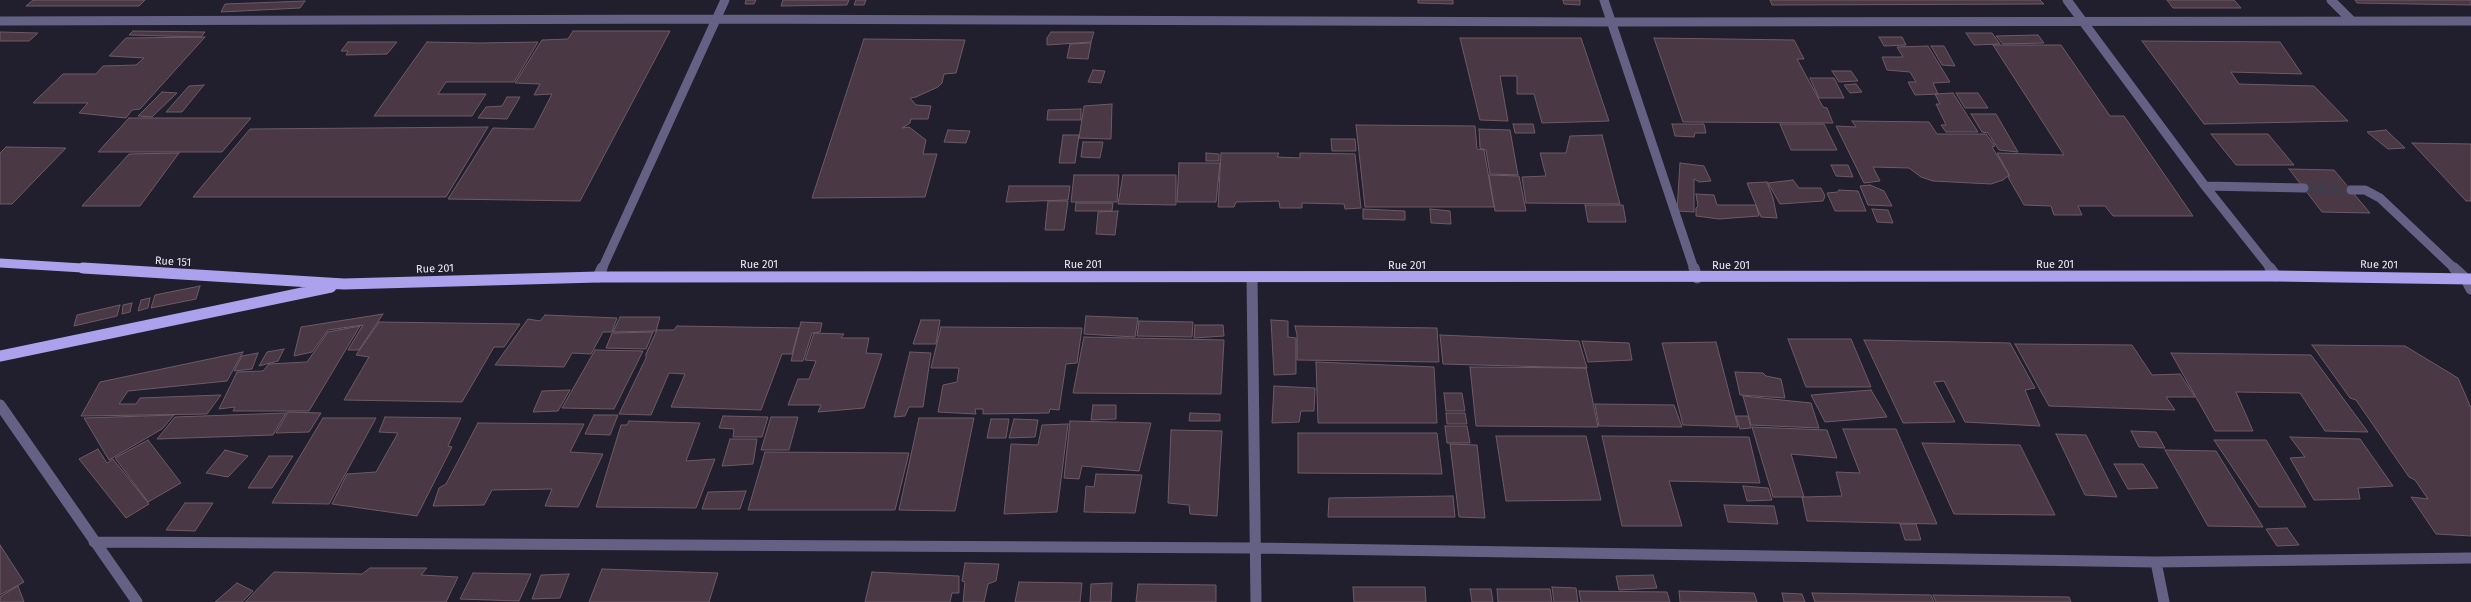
<!DOCTYPE html>
<style>
body{margin:0}
canvas{display:block;background:#211e2e}
</style>
<canvas width="2471" height="602"></canvas>
<script>
const g = document.querySelector('canvas').getContext('2d');
g.lineJoin = 'round';
function paint(path, color) { g.fillStyle = color; g.fill(path, 'evenodd'); }
const toPath = rows => new Path2D(rows.map(r => 'M' + r).join(''));
function strokePath(path, color, width, dash) { g.strokeStyle = color; g.lineWidth = width; g.lineCap = dash ? 'butt' : 'round'; g.setLineDash(dash || []); g.stroke(path); }
function drawText(font, color, halo, rows, align = 'center') {
  g.font = font + ' "Fira Sans",sans-serif'; g.lineWidth = 3; g.setLineDash([]); g.textBaseline = 'middle'; g.strokeStyle = halo; g.fillStyle = color; for (const [text, x, y, turn = 0] of rows) {
    g.save(); g.translate(x, y); g.rotate((+turn || 0) * Math.PI / 180); g.textAlign = isNaN(turn) ? turn : align; if (halo) g.strokeText(text, 0, 0); g.fillText(text, 0, 0); g.restore();
  }
}
const building = toPath([
 [33,0,145,0,139,6,26,6,33,0],
 [746,0,756,0,754,4,745,4,746,0],
 [783,0,849,0,847,5,781,6,783,0],
 [856,0,866,0,864,5,854,5,856,0],
 [1418,0,1453,0,1453,4,1418,3,1418,0],
 [1563,0,1580,0,1580,5,1564,4,1563,0],
 [1770,0,2040,0,2044,4,1772,5,1770,0],
 [2167,0,2234,0,2241,8,2173,8,2167,0],
 [2355,0,2471,0,2471,5,2357,3,2355,0],
 [305,1,300,8,221,12,225,4,305,1],
 [133,31,205,32,201,37,129,35,133,31],
 [573,31,670,31,580,201,448,199,493,128,534,129,552,94,534,95,540,84,515,83,542,40,568,39,573,31],
 [0,32,38,33,29,41,0,41,0,32],
 [1051,32,1094,32,1091,42,1047,45,1047,38,1051,32],
 [1966,33,1992,33,2000,44,1974,45,1966,33],
 [2038,35,2044,43,2003,44,1996,36,2038,35],
 [205,37,140,109,132,110,126,118,79,113,88,103,33,103,63,74,96,74,103,66,136,65,144,58,109,56,126,38,205,37],
 [1879,37,1902,37,1906,45,1884,46,1879,37],
 [1460,38,1581,38,1609,121,1542,123,1534,94,1517,94,1517,76,1500,76,1508,121,1480,120,1460,38],
 [1654,38,1794,40,1804,59,1797,59,1823,107,1827,108,1833,123,1683,122,1654,38],
 [864,39,965,40,956,73,944,74,942,83,938,87,916,97,910,98,916,105,931,106,928,119,911,119,910,123,902,128,909,127,926,140,923,154,937,154,925,197,812,198,864,39],
 [2142,41,2280,42,2302,74,2231,72,2239,84,2314,86,2348,121,2204,124,2142,41],
 [348,42,397,42,387,54,346,55,348,51,341,51,348,42],
 [427,42,479,43,538,42,514,82,446,82,438,94,486,94,472,116,374,116,427,42],
 [1091,43,1088,59,1067,58,1070,44,1091,43],
 [1993,45,2061,45,2110,116,2124,116,2193,216,2113,216,2105,206,2078,206,2082,215,2054,215,2051,206,2024,205,2008,177,2010,176,1997,153,2064,155,1993,45],
 [1928,46,1950,82,1933,83,1938,94,1915,95,1908,82,1916,82,1910,72,1887,70,1882,57,1903,57,1897,47,1928,46],
 [1931,46,1944,46,1955,66,1942,65,1931,46],
 [1093,70,1105,71,1101,83,1088,82,1093,70],
 [1832,71,1851,71,1858,81,1839,82,1832,71],
 [1810,78,1834,78,1844,98,1819,98,1810,78],
 [1856,84,1862,92,1850,93,1844,85,1856,84],
 [204,85,182,112,166,112,189,86,204,85],
 [162,92,177,93,152,117,138,116,162,92],
 [1953,93,1978,132,1946,132,1941,125,1946,125,1936,104,1940,104,1935,94,1953,93],
 [1956,93,1978,93,1988,108,1965,108,1956,93],
 [507,97,520,97,507,119,478,118,486,107,502,106,507,97],
 [1112,104,1111,139,1079,138,1084,106,1112,104],
 [1081,109,1081,120,1047,120,1048,110,1081,109],
 [1971,114,1996,114,2018,152,1999,150,1988,133,1982,132,1971,114],
 [129,118,251,118,222,152,98,152,129,118],
 [1852,121,1929,122,1937,134,1986,134,1995,146,1992,147,2009,175,2003,180,1991,184,1933,181,1921,177,1909,168,1873,167,1880,181,1864,183,1836,126,1856,127,1852,121],
 [1513,124,1533,124,1535,133,1515,133,1513,124],
 [1672,124,1704,124,1706,133,1695,133,1694,137,1675,136,1672,124],
 [1780,124,1824,124,1837,150,1791,150,1780,124],
 [1356,125,1475,126,1477,149,1484,150,1494,207,1365,207,1356,125],
 [488,127,446,197,193,197,250,129,488,127],
 [1479,129,1510,130,1518,175,1490,174,1486,150,1480,148,1479,129],
 [948,130,970,131,966,143,944,142,948,130],
 [2386,130,2405,148,2388,149,2367,132,2386,130],
 [2211,134,2268,134,2294,165,2236,165,2211,134],
 [1063,135,1079,135,1075,163,1059,163,1063,135],
 [1602,135,1620,204,1526,203,1522,177,1546,176,1540,153,1566,153,1570,136,1602,135],
 [1331,139,1355,139,1356,151,1332,151,1331,139],
 [1083,142,1103,142,1100,158,1081,157,1083,142],
 [2412,143,2471,144,2471,201,2466,201,2412,143],
 [6,147,66,148,12,204,0,204,0,153,6,147],
 [179,153,140,206,82,206,129,154,179,153],
 [1206,153,1219,154,1219,161,1206,161,1206,153],
 [1221,153,1279,153,1277,157,1300,158,1300,153,1355,154,1361,208,1345,209,1344,204,1302,203,1302,208,1280,208,1279,201,1236,202,1234,207,1218,207,1221,153],
 [1179,163,1220,163,1216,202,1177,202,1179,163],
 [1680,163,1704,166,1711,181,1699,182,1694,179,1694,212,1677,211,1680,163],
 [1831,165,1848,165,1853,177,1836,176,1831,165],
 [2289,169,2334,170,2370,213,2322,212,2289,169],
 [1074,175,1119,175,1117,202,1071,202,1074,175],
 [1123,175,1176,175,1176,205,1118,204,1123,175],
 [1489,175,1519,176,1526,211,1495,211,1489,175],
 [1793,180,1799,188,1821,188,1825,196,1823,201,1780,204,1768,183,1793,180],
 [1767,182,1773,198,1777,218,1761,217,1747,183,1767,182],
 [1870,185,1884,191,1892,206,1868,205,1860,186,1870,185],
 [1009,186,1070,186,1068,200,1006,202,1009,186],
 [1839,190,1858,191,1866,211,1835,211,1827,193,1838,192,1839,190],
 [1696,194,1714,195,1717,205,1756,205,1759,216,1719,219,1696,216,1696,208,1698,206,1696,194],
 [1048,201,1068,201,1064,230,1045,230,1048,201],
 [1076,203,1113,203,1112,211,1075,211,1076,203],
 [1585,205,1623,205,1626,222,1588,222,1585,205],
 [1363,209,1405,211,1405,220,1363,219,1363,209],
 [1430,209,1450,211,1451,224,1431,223,1430,209],
 [1872,209,1888,210,1893,223,1877,222,1872,209],
 [1118,211,1115,235,1096,234,1098,212,1118,211],
 [200,286,196,299,151,308,155,295,200,286],
 [150,298,148,308,138,311,141,300,150,298],
 [132,303,130,312,122,314,123,305,132,303],
 [120,305,117,316,74,326,77,315,120,305],
 [383,314,359,350,348,350,363,325,328,330,312,352,294,356,301,327,383,314],
 [545,315,617,318,612,332,603,332,591,354,572,353,564,367,495,365,528,319,540,321,545,315],
 [1086,316,1138,318,1135,337,1084,334,1086,316],
 [620,317,660,317,656,331,613,332,620,317],
 [921,320,940,320,936,344,913,344,921,320],
 [1271,320,1288,321,1288,337,1296,338,1296,374,1274,375,1271,320],
 [1139,321,1193,322,1192,337,1137,336,1139,321],
 [379,322,520,324,504,347,494,347,462,402,344,400,369,357,356,355,379,322],
 [801,322,822,323,820,332,812,333,803,361,791,361,801,322],
 [1195,325,1223,325,1224,336,1194,338,1195,325],
 [360,326,309,411,233,411,235,407,219,409,237,372,263,371,269,364,307,362,328,332,360,326],
 [677,326,799,328,792,354,782,354,761,410,671,407,685,374,669,373,651,415,619,414,646,358,646,354,657,330,674,330,677,326],
 [1295,326,1437,328,1439,362,1297,360,1297,335,1295,326],
 [941,327,1082,328,1077,363,1066,364,1059,410,1050,409,1049,413,983,414,983,409,975,409,976,414,938,412,943,385,957,382,959,368,931,368,941,327],
 [653,332,646,349,606,348,612,333,653,332],
 [814,333,844,334,841,338,869,338,866,353,882,354,864,408,818,412,821,405,788,405,798,379,809,379,816,361,805,360,814,333],
 [1440,335,1579,341,1587,368,1443,364,1440,335],
 [1084,337,1224,340,1221,394,1073,393,1084,337],
 [1788,339,1851,339,1871,387,1806,387,1788,339],
 [1864,340,2010,343,2035,388,2025,390,2040,426,1965,422,1944,381,1934,382,1955,422,1903,423,1864,340],
 [1582,341,1629,343,1632,360,1588,362,1582,341],
 [1716,342,1738,427,1683,425,1662,343,1716,342],
 [2015,344,2132,345,2152,375,2180,374,2195,397,2166,397,2175,410,2049,406,2015,344],
 [2312,345,2405,346,2458,378,2471,408,2471,536,2436,534,2411,497,2428,499,2415,480,2409,477,2356,400,2350,398,2312,345],
 [284,349,278,361,259,366,267,352,284,349],
 [595,350,643,351,614,409,562,408,595,350],
 [243,352,227,381,128,391,119,404,136,404,140,398,221,395,207,414,81,416,100,382,243,352],
 [910,352,931,353,923,407,909,407,905,416,894,417,910,352],
 [258,353,252,369,234,371,242,356,258,353],
 [2171,353,2311,355,2368,432,2325,431,2300,393,2236,392,2253,431,2215,431,2171,353],
 [1316,362,1434,367,1437,423,1318,423,1316,362],
 [1470,367,1586,368,1598,427,1476,426,1470,367],
 [1735,372,1763,373,1766,376,1781,379,1785,398,1740,395,1735,372],
 [1274,386,1315,388,1314,411,1301,411,1299,422,1272,423,1274,386],
 [570,390,558,411,533,412,542,391,570,390],
 [1871,390,1887,417,1825,422,1811,395,1871,390],
 [1444,393,1462,393,1465,411,1446,411,1444,393],
 [1743,396,1811,403,1819,428,1751,425,1743,396],
 [1595,404,1674,405,1682,427,1599,426,1595,404],
 [1093,405,1116,405,1116,419,1091,420,1093,405],
 [288,412,321,413,309,432,276,433,288,412],
 [286,413,273,435,157,439,175,417,286,413],
 [1190,413,1220,414,1220,421,1189,421,1190,413],
 [1446,413,1465,413,1467,424,1447,424,1446,413],
 [174,415,162,429,109,460,84,418,174,415],
 [594,415,618,415,610,435,585,434,594,415],
 [723,416,768,417,762,437,733,437,734,429,719,428,723,416],
 [1736,416,1748,416,1751,428,1740,429,1736,416],
 [385,417,461,418,448,446,452,447,417,516,332,504,347,474,376,472,398,433,379,432,385,417],
 [771,417,798,417,789,450,761,450,771,417],
 [323,418,376,418,329,504,272,503,323,418],
 [919,418,974,418,955,511,899,510,919,418],
 [991,419,1009,419,1006,438,987,438,991,419],
 [1014,419,1038,420,1035,437,1009,438,1014,419],
 [629,421,700,423,686,461,715,459,696,508,596,507,621,425,627,425,629,421],
 [1070,421,1151,423,1139,471,1082,466,1079,479,1064,478,1070,421],
 [478,423,584,424,570,452,603,454,578,507,545,506,552,489,492,490,484,505,433,506,439,488,446,484,478,423],
 [1068,424,1057,512,1004,514,1011,444,1038,445,1042,425,1068,424],
 [1445,426,1467,426,1470,443,1447,443,1445,426],
 [1752,427,1827,430,1837,458,1791,454,1804,497,1773,497,1752,427],
 [1843,429,1896,429,1937,524,1807,521,1802,497,1842,496,1836,472,1860,473,1843,429],
 [1171,430,1222,431,1217,516,1190,514,1189,505,1168,503,1171,430],
 [2131,431,2156,432,2165,448,2139,447,2131,431],
 [1298,433,1437,433,1442,474,1298,473,1298,433],
 [2056,434,2086,435,2117,497,2085,495,2056,434],
 [1496,436,1586,436,1601,500,1506,501,1496,436],
 [1602,436,1749,437,1760,483,1669,481,1682,526,1622,526,1602,436],
 [2290,437,2360,439,2393,486,2358,488,2360,499,2314,500,2290,458,2305,457,2290,437],
 [730,439,757,439,753,464,722,466,730,439],
 [148,440,181,483,148,502,115,458,148,440],
 [2214,440,2266,440,2306,507,2259,507,2214,440],
 [1922,443,2020,445,2055,515,1954,514,1922,443],
 [1450,444,1477,445,1485,518,1459,517,1450,444],
 [98,449,107,463,113,459,149,504,126,518,79,459,98,449],
 [225,450,248,456,228,477,206,473,225,450],
 [2165,450,2216,451,2263,527,2208,526,2165,450],
 [765,452,909,453,895,510,748,510,765,452],
 [269,456,293,456,272,488,248,488,269,456],
 [2114,464,2143,464,2158,488,2128,489,2114,464],
 [1096,474,1142,475,1135,513,1084,512,1086,486,1094,487,1096,474],
 [1743,486,1768,488,1772,500,1747,501,1743,486],
 [746,491,740,509,702,509,708,492,746,491],
 [1453,496,1455,517,1328,517,1329,498,1453,496],
 [185,503,213,503,195,531,166,530,185,503],
 [1724,505,1774,506,1778,524,1728,522,1724,505],
 [1900,524,1916,524,1921,540,1905,540,1900,524],
 [2287,528,2299,545,2277,546,2266,529,2287,528],
 [0,545,24,582,0,595,0,545],
 [965,563,999,564,996,581,988,584,984,602,963,602,965,582,962,581,965,563],
 [370,568,427,568,421,575,458,577,446,602,245,602,274,572,362,574,370,568],
 [602,569,718,573,709,602,589,602,602,569],
 [872,572,959,576,959,593,952,593,950,602,865,602,872,572],
 [473,573,531,574,519,601,460,599,473,573],
 [569,574,560,598,532,599,541,575,569,574],
 [1653,575,1657,588,1619,590,1616,576,1653,575],
 [1019,582,1082,583,1080,602,1015,602,1019,582],
 [237,583,253,591,242,602,215,602,237,583],
 [1112,583,1111,602,1090,602,1091,584,1112,583],
 [1138,584,1216,585,1216,602,1136,602,1138,584],
 [18,586,24,602,0,602,0,597,18,586],
 [1353,587,1425,587,1426,602,1354,602,1353,587],
 [1552,587,1576,588,1578,602,1554,602,1552,587],
 [1470,589,1491,589,1493,602,1472,602,1470,589],
 [1497,589,1550,589,1552,602,1498,602,1497,589],
 [1579,591,1667,592,1670,602,1581,602,1579,591],
 [1679,591,1754,593,1757,602,1680,602,1679,591],
 [1782,593,1802,594,1805,602,1784,602,1782,593],
 [1812,593,1931,595,1934,602,1815,602,1812,593],
 [1933,595,2069,597,2071,602,1936,602,1933,595]
]);
paint(building, '#4a3944');
strokePath(building, '#6c5a65', 1);
strokePath(toPath([
 [2304,188,2351,190]
]), '#3f3c4c', 9, [9, 4.5]);
strokePath(toPath([
 [1604,0,1694,269],
 [2067,0,2205,186,2271,269],
 [2331,0,2352,21],
 [0,21,716,19,1612,22,2471,21],
 [2205,186,2304,188],
 [2351,190,2365,190,2380,198,2455,269],
 [602,269,725,0]
]), '#656185', 9);
strokePath(toPath([
 [1694,268,1697,278],
 [2270,268,2276,276],
 [2454,268,2466,279,2471,289],
 [598,277,602,268],
 [1252,277,1256,602],
 [0,405,137,602],
 [94,542,1257,548,2156,562,2471,558],
 [2156,562,2164,602]
]), '#656185', 11);
strokePath(toPath([
 [0,263,99,269]
]), '#aba1ec', 9);
strokePath(toPath([
 [83,268,344,284,598,277,2276,276,2471,279],
 [0,356,331,287]
]), '#aba1ec', 11);
drawText('11px', '#ebe9f4', '#211e2e', [
 ["Rue 151",173,262,3],
 ["Rue 201",759,265],
 ["Rue 201",1083,265],
 ["Rue 201",2055,265],
 ["Rue 201",2379,265,1],
 ["Rue 201",1407,266],
 ["Rue 201",1731,266],
 ["Rue 201",435,269,-2]
]);
</script>
